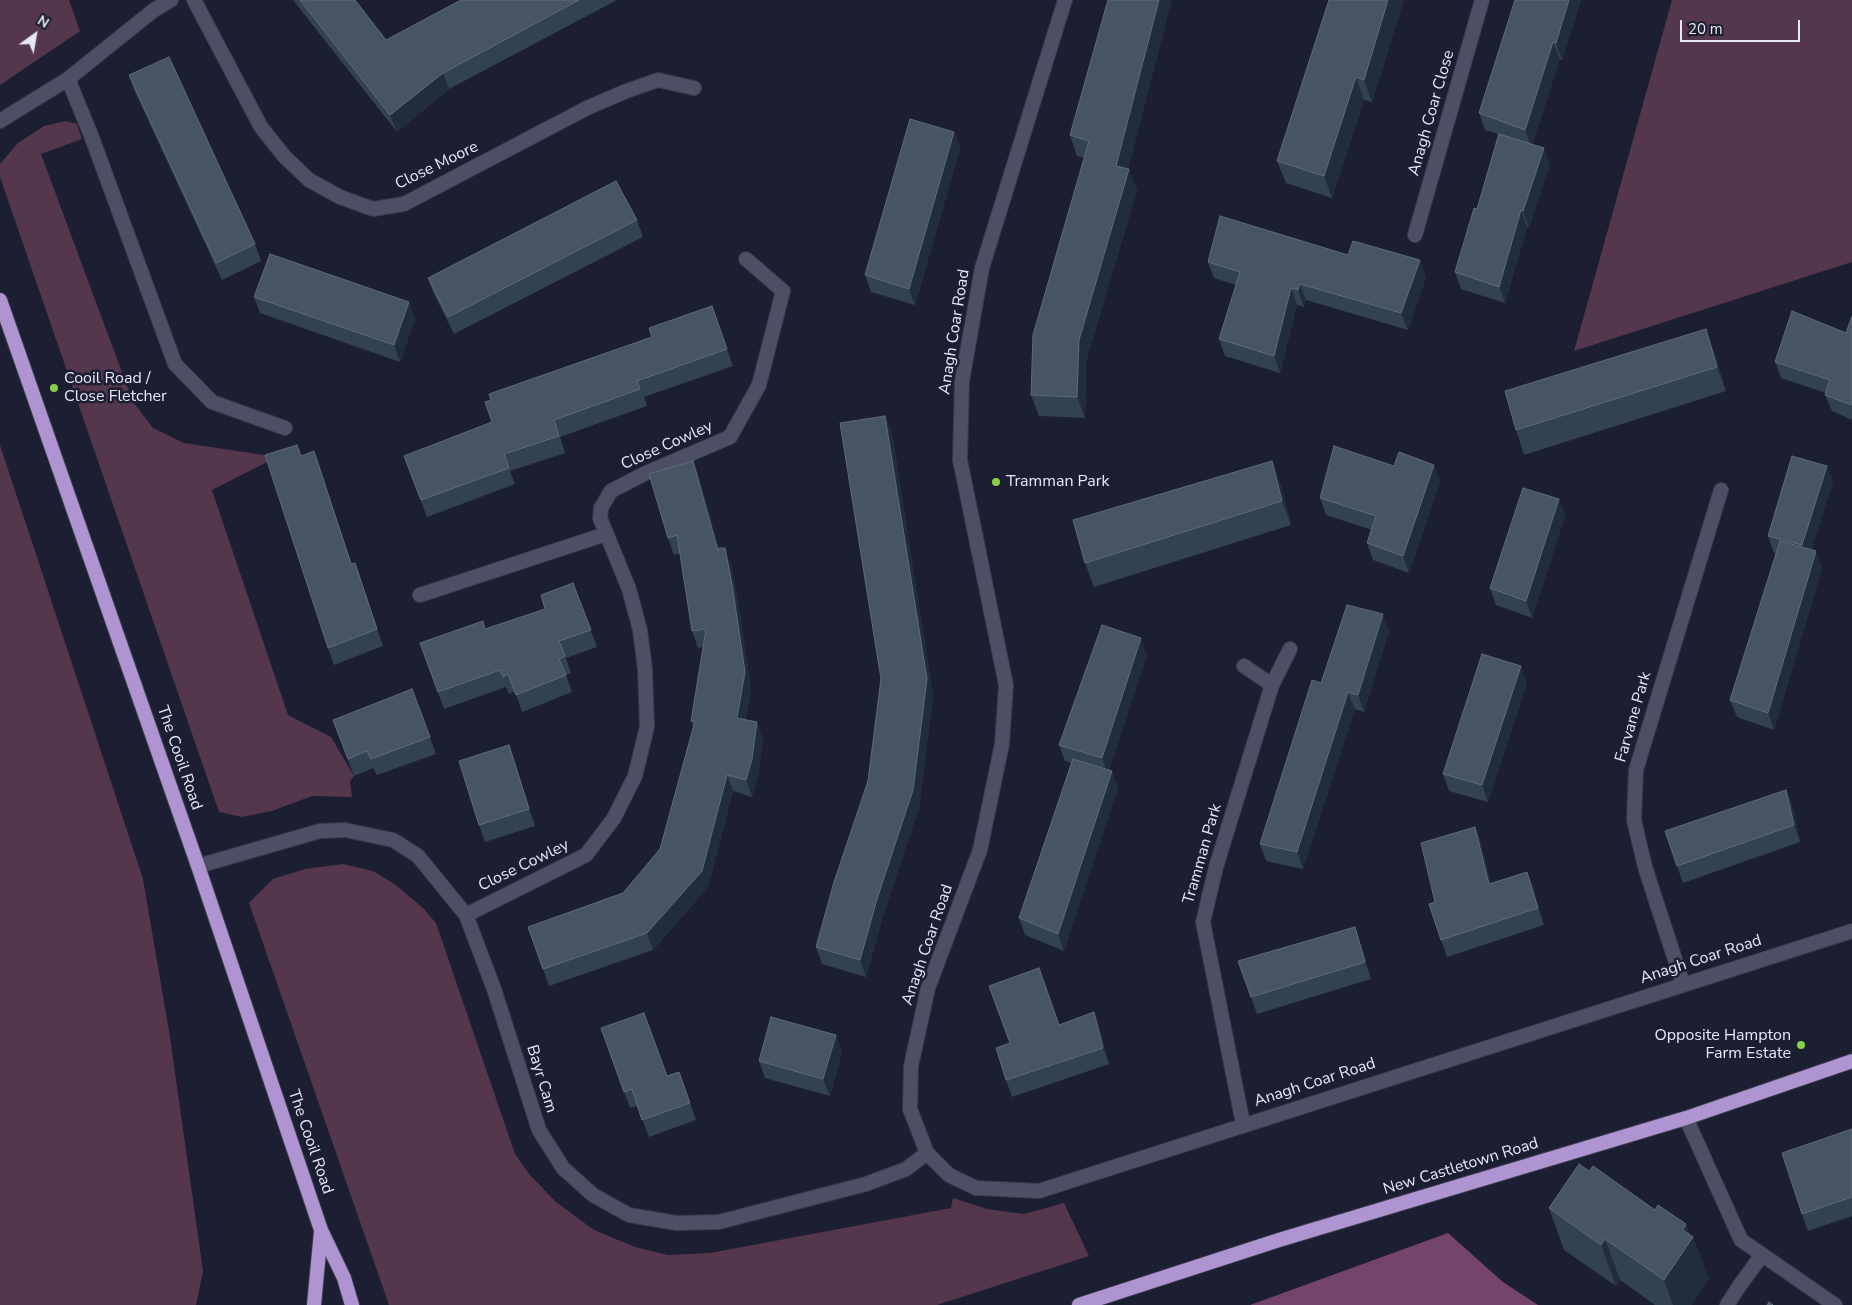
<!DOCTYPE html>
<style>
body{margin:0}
#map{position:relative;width:1852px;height:1305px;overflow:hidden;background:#1c1e31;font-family:"Nunito Sans",sans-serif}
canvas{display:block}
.north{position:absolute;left:10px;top:10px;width:50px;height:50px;-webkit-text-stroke:4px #1c1e31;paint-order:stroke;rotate:32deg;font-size:14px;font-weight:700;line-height:20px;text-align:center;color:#e6e9f5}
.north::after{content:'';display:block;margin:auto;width:18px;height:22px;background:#e6e9f5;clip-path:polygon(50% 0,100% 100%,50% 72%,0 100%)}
.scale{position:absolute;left:1680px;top:20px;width:120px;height:22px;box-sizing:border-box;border:2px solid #e6e9f5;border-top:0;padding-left:6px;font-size:15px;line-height:18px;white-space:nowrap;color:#e6e9f5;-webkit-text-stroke:4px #1c1e31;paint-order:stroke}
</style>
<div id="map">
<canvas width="1852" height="1305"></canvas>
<div class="north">N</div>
<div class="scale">20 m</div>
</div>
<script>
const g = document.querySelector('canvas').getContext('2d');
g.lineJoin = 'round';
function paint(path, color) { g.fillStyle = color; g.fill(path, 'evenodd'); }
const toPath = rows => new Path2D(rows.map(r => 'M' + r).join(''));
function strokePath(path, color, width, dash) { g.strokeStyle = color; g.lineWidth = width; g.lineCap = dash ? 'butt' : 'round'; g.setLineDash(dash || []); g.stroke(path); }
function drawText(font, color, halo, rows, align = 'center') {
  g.font = font + ' "Nunito Sans",sans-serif'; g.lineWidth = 5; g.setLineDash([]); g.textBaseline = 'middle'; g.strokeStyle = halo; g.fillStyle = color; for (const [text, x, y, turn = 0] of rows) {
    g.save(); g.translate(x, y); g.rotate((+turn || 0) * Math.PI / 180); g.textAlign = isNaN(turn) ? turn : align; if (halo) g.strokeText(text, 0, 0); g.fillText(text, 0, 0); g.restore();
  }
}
paint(toPath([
 [0,0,69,0,80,31,0,85],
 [1672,0,1852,0,1852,262,1574,351],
 [66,121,77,124,82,139,41,154,133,402,153,428,184,443,277,457,212,490,288,715,331,737,354,776,350,781,352,797,312,796,272,811,242,817,219,812,0,177,0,164,18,143,44,126],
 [0,445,143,879,170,1037,203,1271,196,1305,0,1305],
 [343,864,373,871,396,885,424,909,436,923,515,1154,529,1174,556,1202,594,1230,635,1247,668,1255,710,1253,951,1208,953,1198,987,1209,1024,1214,1064,1203,1089,1256,937,1305,389,1305,249,903,273,879,305,869]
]), '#54364d');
paint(toPath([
 [1448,1233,1503,1282,1538,1305,1250,1305]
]), '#74446a');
const service = toPath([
 [68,79,91,135,175,364,212,402,285,428],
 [1727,1305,1740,1285]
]);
const minor = toPath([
 [194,0,261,127,284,156,309,180,340,197,373,209,404,204,587,108,624,92,658,80,694,88],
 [1065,0,982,268,962,381,960,460,1006,685,1002,744,980,850,928,988,911,1066,910,1109,927,1153,949,1175,976,1188,1039,1191,1852,931],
 [0,121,68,79,154,10,171,0],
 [1415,235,1482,0],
 [420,595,606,534],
 [1244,666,1272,685],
 [198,866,320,831,345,830,393,840,418,856,466,915,494,989,539,1130,563,1168,593,1195,629,1215,677,1223,719,1222,866,1184,906,1169,927,1153],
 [466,915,586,855,614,818,635,776,647,727,645,669,640,630,629,589,600,518,601,508,611,491,646,473,730,437,759,385,783,291,746,259],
 [1683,984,1645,867,1634,820,1636,770,1721,490],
 [1686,1118,1741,1240,1835,1305],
 [1243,1124,1203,922,1216,867,1272,685,1290,649],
 [1740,1285,1762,1255]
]);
const trunk = toPath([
 [0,300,198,866,321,1230,344,1278,352,1305],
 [314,1305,321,1231],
 [1079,1305,1279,1240,1686,1118,1852,1061]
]);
strokePath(service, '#383a49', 16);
strokePath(minor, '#383a49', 16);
strokePath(trunk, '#383a49', 16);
strokePath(service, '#4d5065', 14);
strokePath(minor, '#4d5065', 14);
strokePath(trunk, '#ae94d1', 14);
paint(toPath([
 [293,0,355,0,386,40,461,0,617,0,449,89,397,132],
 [1108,0,1128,169,1137,190,1086,361,1085,418,1039,416,1031,395,1084,158,1077,156,1070,135],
 [1329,0,1404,0,1372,102,1364,100,1332,198,1286,183,1277,161],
 [1515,0,1581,0,1562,60,1560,59,1532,144,1550,164,1529,228,1527,227,1505,303,1461,289,1455,272,1477,209,1498,134,1485,130,1479,113],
 [129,75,255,244,261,261,222,280,135,92],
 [954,132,960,148,915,305,871,292,865,275],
 [637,220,643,237,454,334,434,294,428,278],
 [1348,255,1426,277,1408,330,1306,300,1304,307,1297,305,1280,373,1225,356,1219,339,1236,285,1214,278,1208,262],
 [254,297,409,302,415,319,400,362,260,313],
 [712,306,733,366,644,397,647,406,560,437,565,453,510,471,515,484,427,517,404,456,492,422,652,337],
 [1852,316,1852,420,1832,411,1825,395,1826,393,1781,378,1775,362,1846,333],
 [1715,354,1726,391,1524,455,1516,430],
 [885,416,892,433,933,696,919,807,883,916,866,977,822,964,816,947,868,781,881,679],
 [297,445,301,456,314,451,352,564,355,563,383,646,334,665,328,648],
 [693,461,699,477,719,548,731,565,739,607,751,689,746,720,763,739,758,776,752,797,733,791,708,887,653,950,549,986,528,927,623,893,660,849,693,727,691,721,703,647,698,648,692,631,680,553,674,555,668,538],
 [1272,461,1281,485,1291,525,1094,587,1085,563],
 [1434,465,1440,482,1409,573,1373,560,1367,543,1372,530,1326,515,1320,498,1394,466],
 [1827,466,1833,482,1811,550,1822,568,1774,730,1737,717,1730,700,1776,554,1774,553,1768,536],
 [1559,499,1565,516,1532,618,1496,605,1490,588],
 [573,583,597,647,566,658,571,673,566,675,572,692,522,712,515,691,509,694,506,687,444,709,420,643,485,629,545,609],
 [1389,631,1364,712,1355,709,1303,869,1266,861,1260,844,1321,683],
 [1147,655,1109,770,1112,771,1118,788,1064,951,1025,935,1019,918,1071,763,1065,761,1059,745],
 [1527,683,1488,802,1449,791,1443,774],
 [412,689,436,754,377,775,373,768,354,776,333,720],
 [515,762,535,826,485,842,479,825],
 [1786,790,1793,807,1800,842,1683,883,1677,866],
 [1475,827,1481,843,1491,884,1527,872,1533,888,1544,925,1447,957,1441,940,1435,902],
 [1361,944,1371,979,1257,1014,1238,961],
 [1059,1025,1100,1029,1109,1064,1012,1097,1006,1080],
 [601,1028,667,1076,679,1072,696,1120,649,1137,637,1106,630,1108],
 [842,1052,830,1096,765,1078,759,1061],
 [1852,1129,1852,1216,1808,1231,1802,1214],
 [1589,1171,1655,1210,1686,1224,1690,1235,1693,1237,1709,1279,1691,1305,1655,1305,1620,1280,1616,1286,1564,1250,1549,1208]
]), '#334251');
paint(toPath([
 [1159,0,1172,0,1124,186,1129,169,1137,190,1086,361,1085,418,1077,397,1079,340,1116,166],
 [1388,0,1404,0,1372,102,1364,80],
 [1569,0,1581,0,1562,60,1556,43],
 [1553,42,1560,59,1531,146,1525,130],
 [443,73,449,89,397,132,390,115],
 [1356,77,1364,100,1332,198,1324,176],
 [954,132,960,148,915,305,909,289],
 [1544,148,1550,164,1529,228,1523,211],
 [1521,210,1527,227,1505,303,1499,287],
 [1420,260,1426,277,1408,330,1401,313],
 [1300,284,1306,300,1304,307,1298,290],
 [1291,288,1297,305,1280,373,1274,356],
 [409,302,415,319,400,362,394,345],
 [1706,329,1715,354,1726,391,1717,367],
 [885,416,892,433,933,696,919,807,883,916,866,977,860,960,877,899],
 [314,451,320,468,357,581,351,564],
 [693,461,699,477,725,568,718,551],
 [1272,461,1281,485,1291,525,1282,501],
 [1434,465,1440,482,1409,573,1403,556],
 [1827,466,1833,482,1808,562,1802,545],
 [1559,499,1565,516,1532,618,1526,601],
 [725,548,731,565,739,607,751,689,744,735,737,718],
 [1816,551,1822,568,1774,730,1768,713],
 [355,563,361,580,383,646,377,629],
 [1383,614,1389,631,1364,712,1358,695],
 [1141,638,1147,655,1108,775,1102,758],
 [1521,666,1527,683,1488,802,1482,785],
 [1348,692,1355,709,1303,869,1297,852],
 [757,722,763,739,758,776,752,797,746,780],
 [509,745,515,762,535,826,529,809],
 [1112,771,1118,788,1064,951,1058,934],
 [727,775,733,791,708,887,653,950,647,933],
 [1786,790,1793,807,1800,842,1794,825],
 [1475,827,1481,843,1496,901,1489,884],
 [1527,872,1533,888,1544,925,1538,908],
 [1355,927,1361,944,1371,979,1365,962],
 [1094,1012,1100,1029,1109,1064,1103,1048],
 [836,1035,842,1052,830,1096,823,1079],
 [1686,1224,1692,1240,1693,1237,1709,1279,1691,1305,1673,1305,1664,1280,1683,1230],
 [1605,1239,1620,1280,1616,1286,1601,1245]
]), '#212c3d');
const building = toPath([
 [300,0,355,0,386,40,461,0,579,0,443,73,390,115,300,0],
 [1108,0,1159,0,1116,166,1129,169,1079,340,1077,397,1031,395,1033,335,1089,141,1070,135,1108,0],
 [1329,0,1388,0,1364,80,1356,77,1324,176,1277,161,1329,0],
 [1515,0,1569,0,1556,43,1553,42,1525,130,1479,113,1515,0],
 [169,57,255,244,216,263,129,75,169,57],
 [910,119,954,132,909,289,865,275,910,119],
 [1499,134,1544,148,1523,211,1521,210,1499,287,1455,272,1474,208,1477,209,1499,134],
 [616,181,637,220,448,317,428,278,616,181],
 [1220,216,1348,255,1353,241,1420,260,1401,313,1300,284,1298,290,1291,288,1274,356,1219,339,1240,272,1208,262,1220,216],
 [270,254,409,302,394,345,254,297,270,254],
 [712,306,727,349,637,381,640,389,554,420,559,436,504,454,509,468,421,500,404,456,492,422,485,402,491,400,489,394,652,337,649,328,712,306],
 [1792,311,1846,333,1852,316,1852,405,1825,395,1830,380,1775,362,1792,311],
 [1706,329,1717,367,1516,430,1505,391,1706,329],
 [885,416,927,679,913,790,877,899,860,960,816,947,834,882,868,781,881,679,840,423,885,416],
 [297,445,301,456,314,451,351,564,355,563,377,629,328,648,265,455,297,445],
 [1334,446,1394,466,1399,452,1434,465,1403,556,1367,543,1376,516,1320,498,1334,446],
 [1792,456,1827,466,1802,545,1768,536,1792,456],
 [693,461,718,551,719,548,725,548,733,590,745,672,737,718,757,722,752,759,746,780,727,775,702,871,647,933,543,969,528,927,623,893,660,849,695,721,691,721,706,629,692,631,677,535,668,538,649,474,693,461],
 [1272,461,1282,501,1085,563,1073,520,1272,461],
 [1523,488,1559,499,1526,601,1490,588,1523,488],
 [1780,541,1816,551,1768,713,1730,700,1780,541],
 [573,583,591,630,559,641,565,656,559,659,566,675,516,695,508,674,503,677,500,670,438,692,420,643,483,621,485,629,545,609,541,595,573,583],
 [1347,605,1383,614,1358,695,1348,692,1297,852,1260,844,1312,680,1321,683,1347,605],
 [1102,625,1141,638,1102,758,1059,745,1102,625],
 [1482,654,1521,666,1482,785,1443,774,1482,654],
 [412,689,430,737,371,759,367,751,348,759,333,720,412,689],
 [509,745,529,809,479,825,459,761,509,745],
 [1073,759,1112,771,1058,934,1019,918,1073,759],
 [1786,790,1794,825,1677,866,1665,831,1786,790],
 [1475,827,1489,884,1527,872,1538,908,1441,940,1429,904,1435,902,1421,843,1475,827],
 [1355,927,1365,962,1251,997,1238,961,1355,927],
 [1039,968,1059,1025,1094,1012,1103,1048,1006,1080,996,1048,1010,1043,989,986,1039,968],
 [644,1013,667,1076,679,1072,690,1103,642,1120,632,1089,624,1092,601,1028,644,1013],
 [771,1017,836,1035,823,1079,759,1061,771,1017],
 [1852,1129,1852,1197,1802,1214,1782,1153,1852,1129],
 [1579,1164,1589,1171,1593,1166,1655,1210,1658,1205,1686,1224,1683,1230,1693,1237,1664,1280,1605,1239,1601,1245,1549,1208,1579,1164],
 [1769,1302,1773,1305,1767,1305,1769,1302]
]);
paint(building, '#465463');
strokePath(building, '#5f6b7a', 1);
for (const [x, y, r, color] of [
 [54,388,5,"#88cf49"],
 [996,482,5,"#88cf49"],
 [1801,1045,5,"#88cf49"]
]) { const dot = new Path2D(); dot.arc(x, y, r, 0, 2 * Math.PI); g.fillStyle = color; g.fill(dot); strokePath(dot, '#1c1e31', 2); }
drawText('16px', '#e6e9f5', '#1c1e31', [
 ["Anagh Coar Close",1432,113,-74],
 ["Close Moore",437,166,-26],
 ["Anagh Coar Road",955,332,-81],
 ["Close Cowley",667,446,-24],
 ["Farvane Park",1634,717,-74],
 ["The Cooil Road",179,758,71],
 ["Tramman Park",1203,854,-74],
 ["Close Cowley",524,866,-26],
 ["Anagh Coar Road",928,945,-71],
 ["Anagh Coar Road",1701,960,-18],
 ["Bayr Cam",541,1079,73],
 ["Anagh Coar Road",1315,1083,-18],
 ["The Cooil Road",310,1142,71],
 ["New Castletown Road",1461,1167,-17]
]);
drawText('16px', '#e6e9f5', '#1c1e31', [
 ["Cooil Road /",64,379],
 ["Close Fletcher",64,397],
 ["Tramman Park",1006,482],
 ["Opposite Hampton",1791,1036,"right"],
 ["Farm Estate",1791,1054,"right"]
], 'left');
</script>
